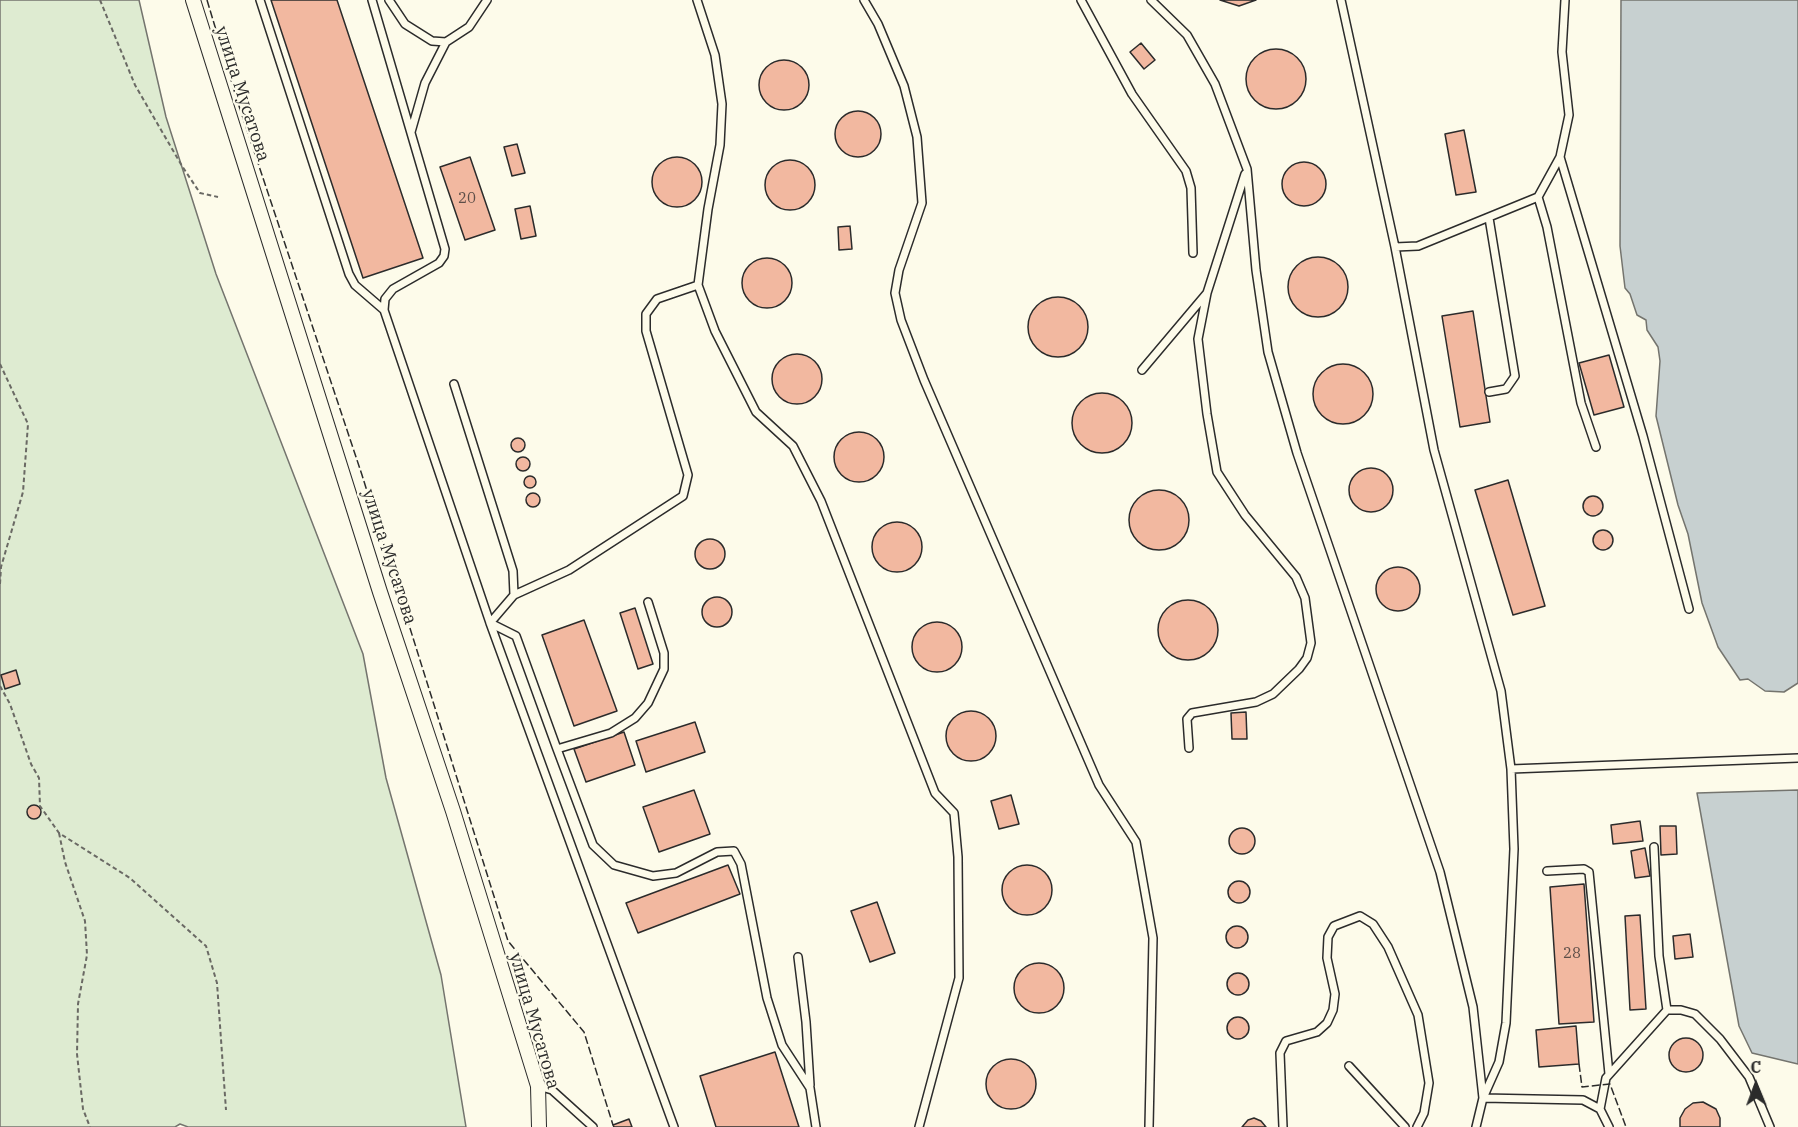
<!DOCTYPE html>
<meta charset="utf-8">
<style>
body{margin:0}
#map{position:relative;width:1798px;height:1127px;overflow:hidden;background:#fdfbea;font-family:"IBM Plex Serif",serif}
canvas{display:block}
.north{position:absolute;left:1726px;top:1055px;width:60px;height:60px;-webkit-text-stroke:4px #fdfbea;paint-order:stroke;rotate:359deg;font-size:16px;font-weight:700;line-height:24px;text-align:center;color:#2b2b2b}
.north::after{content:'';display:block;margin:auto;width:21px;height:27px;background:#2b2b2b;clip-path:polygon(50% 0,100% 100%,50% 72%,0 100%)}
</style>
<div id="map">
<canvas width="1798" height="1127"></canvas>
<div class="north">С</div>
</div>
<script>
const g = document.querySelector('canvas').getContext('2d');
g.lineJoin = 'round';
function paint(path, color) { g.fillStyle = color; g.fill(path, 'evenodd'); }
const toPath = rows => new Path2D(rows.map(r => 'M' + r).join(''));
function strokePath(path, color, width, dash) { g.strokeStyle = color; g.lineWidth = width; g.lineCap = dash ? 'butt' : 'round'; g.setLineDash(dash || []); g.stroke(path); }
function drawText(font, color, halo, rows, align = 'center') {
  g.font = font + ' "IBM Plex Serif",serif'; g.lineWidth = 4.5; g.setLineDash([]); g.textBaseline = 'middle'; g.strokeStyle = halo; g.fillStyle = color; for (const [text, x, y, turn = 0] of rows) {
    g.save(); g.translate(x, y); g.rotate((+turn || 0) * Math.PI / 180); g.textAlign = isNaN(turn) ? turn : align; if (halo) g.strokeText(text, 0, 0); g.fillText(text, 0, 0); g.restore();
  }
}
const green = toPath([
 [0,0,139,0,166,117,216,274,363,654,386,778,441,975,466,1127,188,1127,180,1124,175,1127,0,1127,0,0]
]);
paint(green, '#deebd1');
strokePath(green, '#74746e', 1.5);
const water = toPath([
 [1621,0,1798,0,1798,683,1784,692,1765,691,1748,679,1740,680,1718,647,1702,603,1688,534,1678,505,1656,416,1660,361,1658,347,1647,330,1646,320,1637,315,1630,294,1625,288,1620,246,1621,0],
 [1798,790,1798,1064,1752,1053,1739,1026,1697,793,1798,790]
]);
paint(water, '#c7d0d0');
strokePath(water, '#74746e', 1.5);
const building = toPath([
 [271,0,337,0,423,258,363,278,271,0],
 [1220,0,1256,0,1239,6,1220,0],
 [1141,43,1155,60,1144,69,1130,52,1141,43],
 '1246 79a30 30 0 1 1 60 0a30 30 0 1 1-60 0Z',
 '759 85a25 25 0 1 1 50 0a25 25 0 1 1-50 0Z',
 '835 134a23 23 0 1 1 46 0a23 23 0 1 1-46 0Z',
 [1464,130,1476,192,1456,195,1445,134,1464,130],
 [517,144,525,173,512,176,504,147,517,144],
 [470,157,495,230,465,240,440,167,470,157],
 '652 182a25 25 0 1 1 50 0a25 25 0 1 1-50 0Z',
 '765 185a25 25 0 1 1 50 0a25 25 0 1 1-50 0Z',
 '1282 184a22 22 0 1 1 44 0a22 22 0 1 1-44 0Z',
 [530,206,536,236,521,239,515,209,530,206],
 [850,226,852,249,839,250,838,227,850,226],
 '1288 287a30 30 0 1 1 60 0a30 30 0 1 1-60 0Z',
 '742 283a25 25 0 1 1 50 0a25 25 0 1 1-50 0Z',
 '1028 327a30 30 0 1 1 60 0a30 30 0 1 1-60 0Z',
 [1473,311,1490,422,1460,427,1442,316,1473,311],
 '772 379a25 25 0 1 1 50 0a25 25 0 1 1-50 0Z',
 [1609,355,1624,407,1594,415,1579,363,1609,355],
 '1313 394a30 30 0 1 1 60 0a30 30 0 1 1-60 0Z',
 '1072 423a30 30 0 1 1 60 0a30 30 0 1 1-60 0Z',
 '834 457a25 25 0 1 1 50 0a25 25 0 1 1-50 0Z',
 '511 445a7 7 0 1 1 14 0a7 7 0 1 1-14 0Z',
 '516 464a7 7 0 1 1 14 0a7 7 0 1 1-14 0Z',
 '1349 490a22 22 0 1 1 44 0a22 22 0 1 1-44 0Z',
 '524 482a6 6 0 1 1 12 0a6 6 0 1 1-12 0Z',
 [1508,480,1545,606,1513,615,1475,490,1508,480],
 '1129 520a30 30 0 1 1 60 0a30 30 0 1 1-60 0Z',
 '526 500a7 7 0 1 1 14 0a7 7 0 1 1-14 0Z',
 '1583 506a10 10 0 1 1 20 0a10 10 0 1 1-20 0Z',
 '872 547a25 25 0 1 1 50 0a25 25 0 1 1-50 0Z',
 '1593 540a10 10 0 1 1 20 0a10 10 0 1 1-20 0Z',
 '695 554a15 15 0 1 1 30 0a15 15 0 1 1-30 0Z',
 '1376 589a22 22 0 1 1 44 0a22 22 0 1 1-44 0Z',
 '702 612a15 15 0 1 1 30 0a15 15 0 1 1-30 0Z',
 '1158 630a30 30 0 1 1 60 0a30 30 0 1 1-60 0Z',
 [635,608,653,664,638,669,620,613,635,608],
 [584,620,617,711,574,726,542,635,584,620],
 '912 647a25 25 0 1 1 50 0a25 25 0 1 1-50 0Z',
 [16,670,20,684,5,689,1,675,16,670],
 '946 736a25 25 0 1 1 50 0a25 25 0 1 1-50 0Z',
 [1246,712,1247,739,1232,739,1231,713,1246,712],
 [695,722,705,752,646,772,636,741,695,722],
 [624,732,635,765,586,782,574,749,624,732],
 [694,790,710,834,659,852,643,807,694,790],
 [1011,795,1019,824,999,829,991,801,1011,795],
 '27 812a7 7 0 1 1 14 0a7 7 0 1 1-14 0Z',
 [1640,821,1643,841,1613,844,1611,825,1640,821],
 [1660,826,1676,826,1677,854,1661,855,1660,826],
 '1229 841a13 13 0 1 1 26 0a13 13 0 1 1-26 0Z',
 [1645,848,1650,876,1635,878,1631,851,1645,848],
 [728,865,740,894,638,933,626,903,728,865],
 '1002 890a25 25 0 1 1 50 0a25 25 0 1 1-50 0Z',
 '1228 892a11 11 0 1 1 22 0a11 11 0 1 1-22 0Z',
 [1584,884,1594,1022,1559,1024,1550,887,1584,884],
 [877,902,895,953,870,962,851,911,877,902],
 [1640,915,1646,1009,1630,1010,1625,916,1640,915],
 '1226 937a11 11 0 1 1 22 0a11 11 0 1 1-22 0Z',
 [1690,934,1693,957,1675,959,1673,936,1690,934],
 '1014 988a25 25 0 1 1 50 0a25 25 0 1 1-50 0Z',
 '1227 984a11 11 0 1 1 22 0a11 11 0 1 1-22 0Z',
 '1227 1028a11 11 0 1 1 22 0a11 11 0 1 1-22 0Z',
 [1576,1026,1579,1064,1539,1067,1536,1030,1576,1026],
 '1669 1055a17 17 0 1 1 34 0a17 17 0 1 1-34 0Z',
 [775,1052,799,1127,716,1127,700,1076,775,1052],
 '986 1084a25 25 0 1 1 50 0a25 25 0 1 1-50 0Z',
 [1703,1102,1716,1109,1720,1118,1720,1127,1680,1127,1680,1118,1685,1109,1693,1103,1703,1102],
 [1254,1118,1261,1121,1266,1127,1242,1127,1248,1120,1254,1118],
 [629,1119,632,1127,614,1127,613,1125,629,1119]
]);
paint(building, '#f2b8a0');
strokePath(building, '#2b2b2b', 1.5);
const lane = toPath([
 [260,0,349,274,355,285,384,310],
 [372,0,445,249,444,256,439,263,393,289,385,299,384,310,490,623,674,1127],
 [389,0,405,24,432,41,446,42,469,27,487,0],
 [697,0,715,55,722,104,720,145,708,209,698,285,715,331,756,412,793,446,821,501,935,793,954,813,958,857,959,978,919,1127],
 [864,0,878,24,904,86,917,137,922,203,899,270,895,293,901,320,924,380,1099,785,1136,842,1153,938,1149,1127],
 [1081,0,1132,94,1186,171,1191,188,1193,253],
 [1151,0,1187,35,1215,84,1247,169,1256,270,1268,352,1297,453,1440,872,1473,1007,1483,1098,1499,1062,1506,1023,1514,849,1511,769,1501,691,1434,450,1395,247,1341,0],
 [411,132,425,83,446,42],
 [1560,157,1643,436,1689,609],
 [1538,197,1560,157,1569,115,1562,52,1565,0],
 [1489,218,1515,376,1506,389,1489,392],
 [1395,247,1418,246,1538,197,1547,227,1581,403,1596,447],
 [1142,370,1207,293,1245,174],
 [454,384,513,571,514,595,490,623,516,636,557,749,611,733,635,718,648,703,664,669,664,653,648,602],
 [514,595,569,570,683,496,688,475,646,331,646,314,657,299,698,285],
 [1189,748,1187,719,1192,713,1256,702,1273,694,1299,669,1307,658,1311,643,1305,598,1296,577,1245,515,1217,472,1207,414,1198,339,1207,293],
 [557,749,593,845,614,865,653,876,676,873,717,852,734,851,741,864,767,998,782,1045,810,1088,816,1127],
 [1511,769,1798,758],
 [1547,871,1584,869,1589,872,1609,1074],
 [798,957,806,1022,810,1085],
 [1667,1010,1681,1010,1695,1014,1720,1039,1749,1077,1770,1127],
 [1349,1066,1405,1127],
 [538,1086,552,1090,593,1127],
 [1600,1109,1606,1078,1667,1010,1659,956,1654,847],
 [1283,1127,1280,1053,1286,1041,1317,1032,1327,1023,1333,1010,1335,994,1327,958,1328,937,1334,926,1360,916,1373,924,1388,947,1418,1015,1429,1083,1424,1113,1417,1127],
 [1476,1127,1483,1098,1583,1100,1600,1109,1609,1127]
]);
const street = toPath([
 [193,0,380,592,453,811,538,1086,539,1127]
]);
strokePath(lane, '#2b2b2b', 10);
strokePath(street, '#2b2b2b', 16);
strokePath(toPath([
 [100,0,135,85,182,166,200,193,218,197],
 [0,364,28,424,23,492,1,567,0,584],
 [0,686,10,704,31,764,39,778,40,806,59,833,130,878,206,946,217,983,226,1110],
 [59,833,65,862,85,921,87,955,78,1004,77,1054,83,1109,90,1127]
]), '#6a6964', 2, [4.5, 3]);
strokePath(lane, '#fdfbea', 7);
strokePath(street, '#fdfbea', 14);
strokePath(toPath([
 [207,0,237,100,362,475,508,941,584,1032,613,1125],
 [1579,1064,1582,1087,1610,1084,1626,1127]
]), '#2b2b2b', 1.5, [8, 3]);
drawText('15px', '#5d4e48', null, [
 ["20",467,199],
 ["28",1572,954]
]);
drawText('18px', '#2b2b2b', '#fdfbea', [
 ["улица Мусатова",242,94,72],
 ["улица Мусатова",389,557,72],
 ["улица Мусатова",534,1021,74]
]);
</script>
